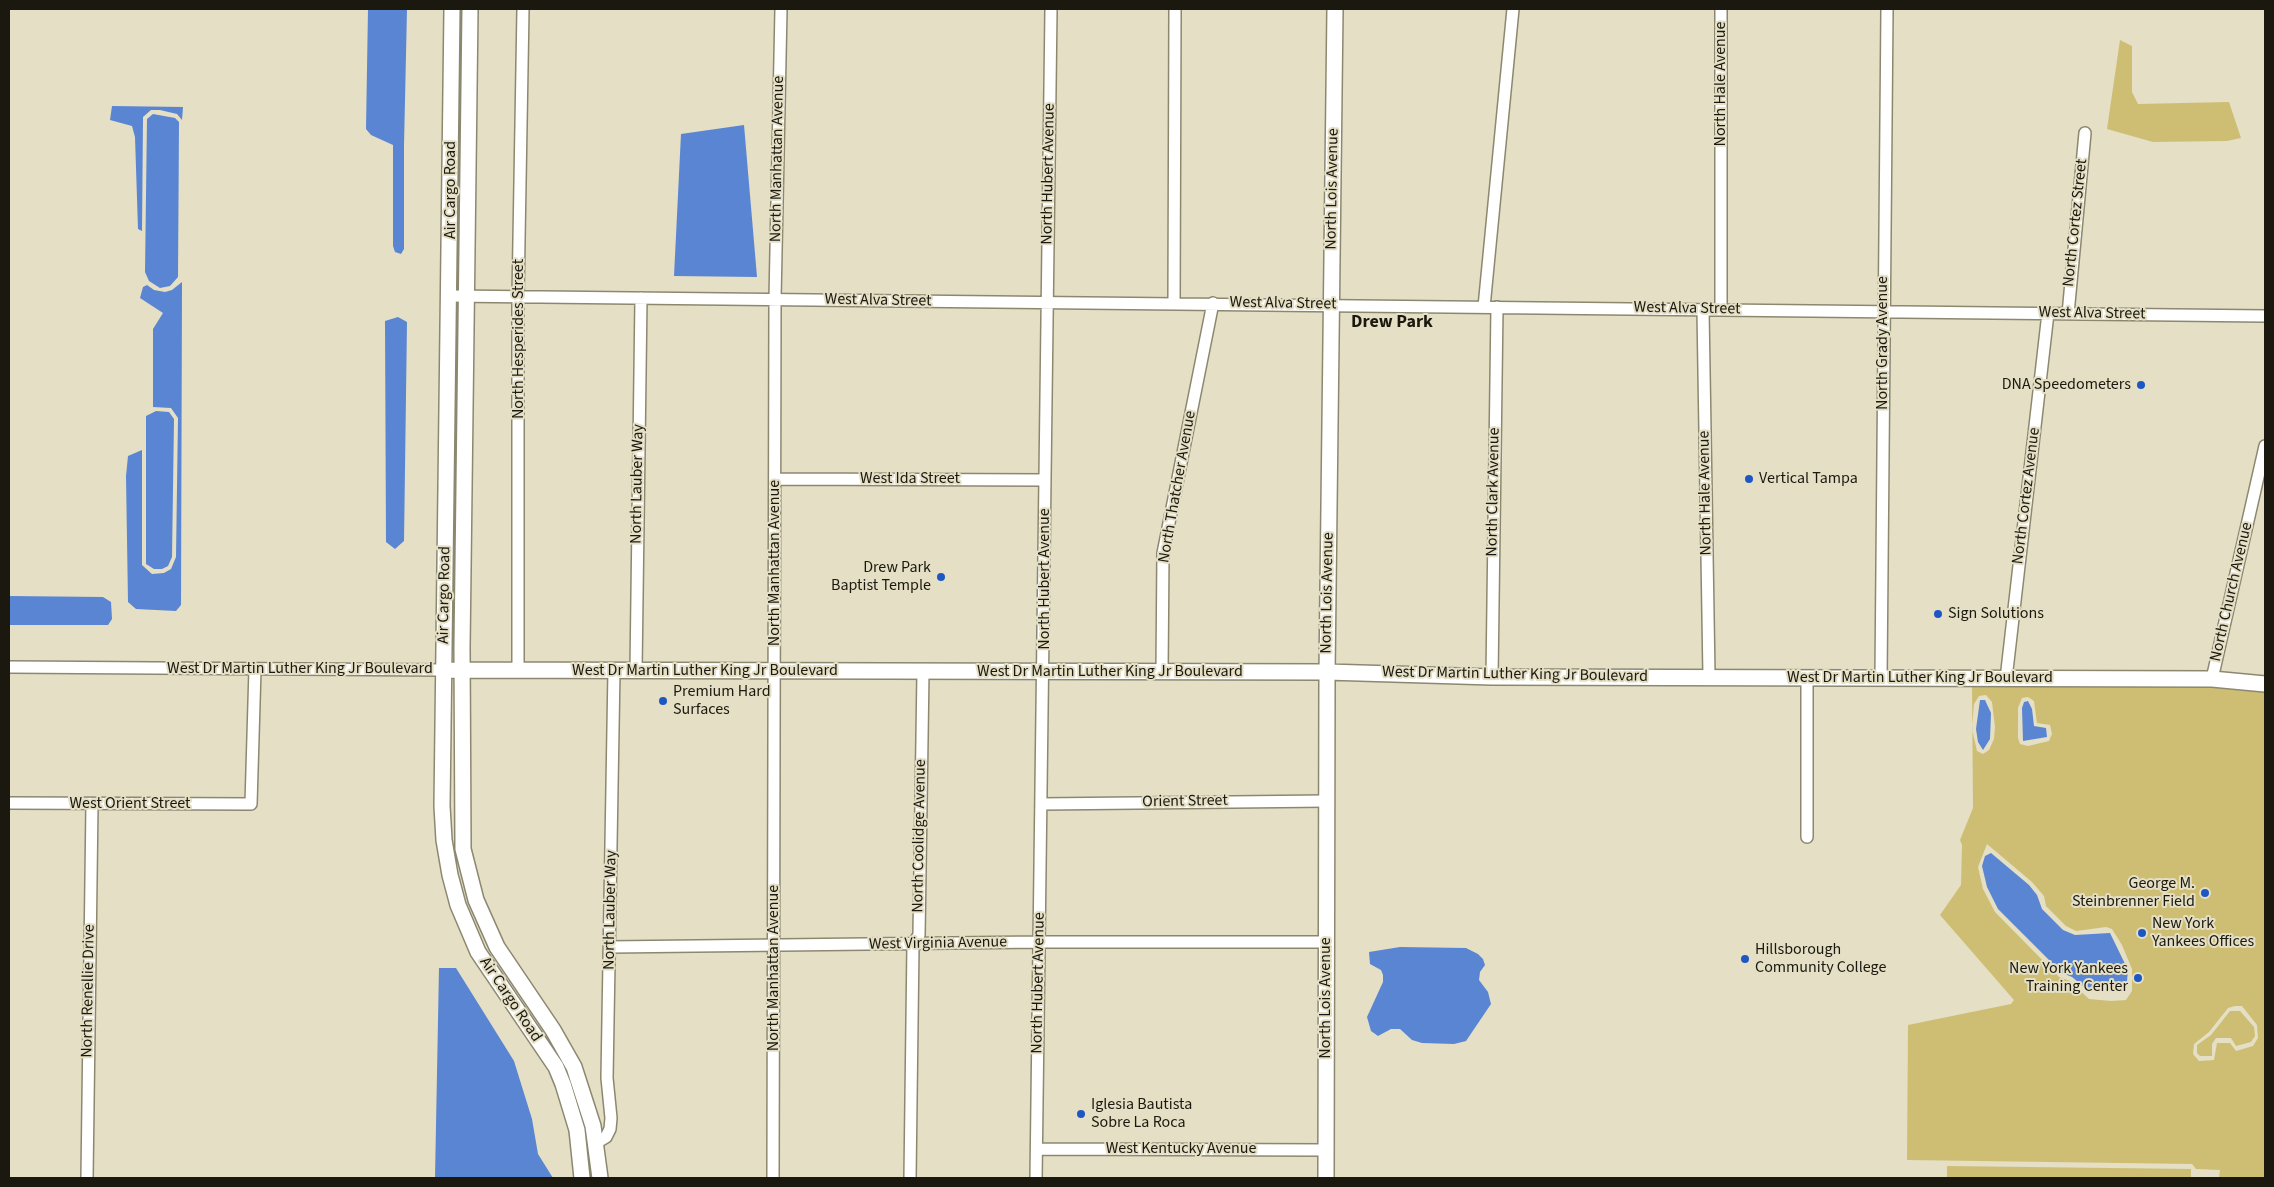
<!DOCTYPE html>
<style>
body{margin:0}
#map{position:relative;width:2274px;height:1187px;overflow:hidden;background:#e4dfc5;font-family:"Source Sans 3",sans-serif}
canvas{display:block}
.frame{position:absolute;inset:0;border:10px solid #1b190f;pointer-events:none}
</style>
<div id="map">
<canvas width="2274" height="1187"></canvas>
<div class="frame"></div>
</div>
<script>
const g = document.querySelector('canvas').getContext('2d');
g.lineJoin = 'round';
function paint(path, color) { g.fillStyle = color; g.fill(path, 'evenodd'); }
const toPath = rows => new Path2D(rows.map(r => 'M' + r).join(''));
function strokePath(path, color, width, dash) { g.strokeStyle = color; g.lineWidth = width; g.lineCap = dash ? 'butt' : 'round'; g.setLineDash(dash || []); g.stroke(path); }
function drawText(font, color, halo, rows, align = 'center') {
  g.font = font + ' "Source Sans 3",sans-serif'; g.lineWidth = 4; g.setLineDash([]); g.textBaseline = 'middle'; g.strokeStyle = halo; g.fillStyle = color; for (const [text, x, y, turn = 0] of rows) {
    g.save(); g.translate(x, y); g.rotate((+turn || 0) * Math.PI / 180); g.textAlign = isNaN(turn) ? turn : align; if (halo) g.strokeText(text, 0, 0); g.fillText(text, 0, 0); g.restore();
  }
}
paint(toPath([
 [2120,40,2132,46,2132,92,2138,104,2229,102,2241,138,2227,141,2153,142,2107,129],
 [1972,684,2212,684,2265,689,2265,1178,2219,1178,2220,1170,2196,1169,2192,1164,1907,1160,1908,1025,2011,1004,2014,1000,1940,915,1961,885,1962,845,1960,840,1973,808],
 [1986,695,1992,702,1995,727,1994,739,1989,750,1983,754,1977,751,1972,729,1974,704,1979,696],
 [2028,697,2034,701,2037,723,2050,725,2052,734,2049,741,2028,746,2020,744,2018,738,2018,708,2022,698],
 [1987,844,2032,882,2044,896,2046,906,2066,926,2076,931,2106,927,2112,929,2122,945,2132,969,2132,991,2126,1000,2111,1001,2089,999,2070,981,2059,977,1995,912,1983,889,1978,867],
 [2235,1006,2242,1006,2257,1025,2258,1038,2253,1046,2236,1051,2230,1043,2217,1043,2214,1060,2199,1061,2193,1054,2194,1044,2209,1032,2228,1008],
 [2230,1011,2240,1011,2254,1027,2255,1036,2251,1042,2236,1046,2231,1038,2216,1038,2212,1044,2212,1056,2200,1056,2197,1053,2197,1045,2211,1035],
 [1947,1166,2191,1169,2191,1178,1947,1178]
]), '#cebe73');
paint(toPath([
 [368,9,407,9,404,145,404,249,401,254,395,252,393,246,393,145,371,135,366,129],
 [112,106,183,107,182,120,177,114,160,110,151,110,143,117,142,231,138,229,135,137,132,126,110,120],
 [153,114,175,118,179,122,178,277,170,286,160,288,149,281,145,272,147,119],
 [744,125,757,277,674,276,681,134],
 [182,282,181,605,176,611,136,609,128,602,126,476,128,456,142,450,142,565,152,574,164,573,171,569,176,557,178,418,171,408,153,407,153,329,163,313,140,298,143,287,147,285,154,290,165,292,172,290],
 [398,317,407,322,404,541,395,549,386,542,385,321],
 [156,411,169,412,174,419,172,557,168,566,162,569,154,569,146,564,146,416],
 [9,596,103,597,111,602,112,619,108,625,9,625],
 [1980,700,1985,700,1991,713,1990,739,1983,750,1978,742,1976,729],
 [2028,701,2032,709,2034,726,2046,728,2047,737,2023,741,2022,708,2024,702],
 [1991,853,2029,885,2037,895,2042,909,2063,930,2075,935,2110,933,2128,970,2127,981,2122,989,2115,992,2101,991,2083,986,2072,977,2062,973,1998,909,1987,887,1982,866,1985,856],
 [1400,947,1466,948,1478,954,1483,959,1485,965,1480,972,1479,980,1488,992,1491,1004,1466,1041,1454,1044,1422,1043,1412,1040,1400,1029,1391,1029,1378,1036,1371,1031,1367,1017,1383,982,1383,975,1381,970,1370,964,1369,952],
 [439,968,456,968,514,1061,532,1119,538,1154,553,1178,435,1178]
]), '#5985d3');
const street = toPath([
 [450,296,2265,316],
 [1174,303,1175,9],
 [1484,307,1513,9],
 [1703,310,1709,676],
 [1721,310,1721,9],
 [2068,314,2085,133],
 [775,479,1045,480],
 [9,667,444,670],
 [518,670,518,297,523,9],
 [636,670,641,298],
 [1162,672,1163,553,1213,303],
 [1492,677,1497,307],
 [1807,677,1807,837],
 [1881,677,1887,9],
 [2006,679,2048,313],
 [2212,679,2265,446],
 [9,803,251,804,255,669],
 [1042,804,1327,801],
 [610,947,1039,942,1326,942],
 [596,1143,606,1137,610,1129,611,1118,607,1078,614,670],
 [1037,1149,1326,1150],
 [87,1178,92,804],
 [773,1178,775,299,781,9],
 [910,1178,913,944,919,935,923,672],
 [1036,1178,1051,9]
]);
const secondary = toPath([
 [452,9,442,806,444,840,450,875,458,905,478,952,556,1067,563,1084,577,1130,582,1178],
 [470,9,462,647,463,849,476,900,497,947,553,1030,574,1067,593,1126,600,1178],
 [444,670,1327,672,1492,677,2212,679,2265,684],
 [1326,1178,1327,672,1335,9]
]);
strokePath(street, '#8c8870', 14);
strokePath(secondary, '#8c8870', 18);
strokePath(street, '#fff', 11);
strokePath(secondary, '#fff', 15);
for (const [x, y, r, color] of [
 [2141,385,5,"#1d57c4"],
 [1749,479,5,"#1d57c4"],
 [941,577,5,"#1d57c4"],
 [1938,614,5,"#1d57c4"],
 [663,701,5,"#1d57c4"],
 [2205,893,5,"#1d57c4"],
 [2142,933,5,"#1d57c4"],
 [1745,959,5,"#1d57c4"],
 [2138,978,5,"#1d57c4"],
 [1081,1114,5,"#1d57c4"]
]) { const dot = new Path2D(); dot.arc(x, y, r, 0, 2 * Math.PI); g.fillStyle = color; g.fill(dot); strokePath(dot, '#e4dfc5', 2); }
drawText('16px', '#1b190f', '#e4dfc5', [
 ["North Hale Avenue",1721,84,-90],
 ["North Manhattan Avenue",778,159,-89],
 ["North Hubert Avenue",1049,174,-89],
 ["North Lois Avenue",1333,189,-89],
 ["Air Cargo Road",451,190,-90],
 ["North Cortez Street",2076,223,-84],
 ["West Alva Street",878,301,1],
 ["West Alva Street",1283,304,1],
 ["West Alva Street",1687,309,1],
 ["West Alva Street",2092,314,1],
 ["North Hesperides Street",519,339,-90],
 ["North Grady Avenue",1883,343,-90],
 ["West Ida Street",910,479],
 ["North Lauber Way",638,484,-89],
 ["North Thatcher Avenue",1178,487,-80],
 ["North Clark Avenue",1494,492,-89],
 ["North Hale Avenue",1706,493,-91],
 ["North Cortez Avenue",2027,496,-83],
 ["North Manhattan Avenue",775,563,-90],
 ["North Hubert Avenue",1045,579,-90],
 ["North Church Avenue",2232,592,-77],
 ["North Lois Avenue",1328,593,-89],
 ["Air Cargo Road",445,595,-89],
 ["West Dr Martin Luther King Jr Boulevard",300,669],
 ["West Dr Martin Luther King Jr Boulevard",705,671],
 ["West Dr Martin Luther King Jr Boulevard",1110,672],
 ["West Dr Martin Luther King Jr Boulevard",1515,675,1],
 ["West Dr Martin Luther King Jr Boulevard",1920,678],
 ["Orient Street",1185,802,-1],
 ["West Orient Street",130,804],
 ["North Coolidge Avenue",920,836,-89],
 ["North Lauber Way",611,910,-89],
 ["West Virginia Avenue",938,944,-1],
 ["North Manhattan Avenue",774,968,-90],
 ["North Hubert Avenue",1039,983,-89],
 ["North Renellie Drive",89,991,-89],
 ["North Lois Avenue",1326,998,-90],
 ["Air Cargo Road",510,1000,56],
 ["West Kentucky Avenue",1181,1149]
]);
drawText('16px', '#1b190f', '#e4dfc5', [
 ["DNA Speedometers",2131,385,"right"],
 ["Vertical Tampa",1759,479],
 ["Drew Park",931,568,"right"],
 ["Baptist Temple",931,586,"right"],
 ["Sign Solutions",1948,614],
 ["Premium Hard",673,692],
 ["Surfaces",673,710],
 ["George M.",2195,884,"right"],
 ["Steinbrenner Field",2195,902,"right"],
 ["New York",2152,924],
 ["Yankees Offices",2152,942],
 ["Hillsborough",1755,950],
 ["Community College",1755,968],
 ["New York Yankees",2128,969,"right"],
 ["Training Center",2128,987,"right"],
 ["Iglesia Bautista",1091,1105],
 ["Sobre La Roca",1091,1123]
], 'left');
drawText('bold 18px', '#1b190f', '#e4dfc5', [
 ["Drew Park",1392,323]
]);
</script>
